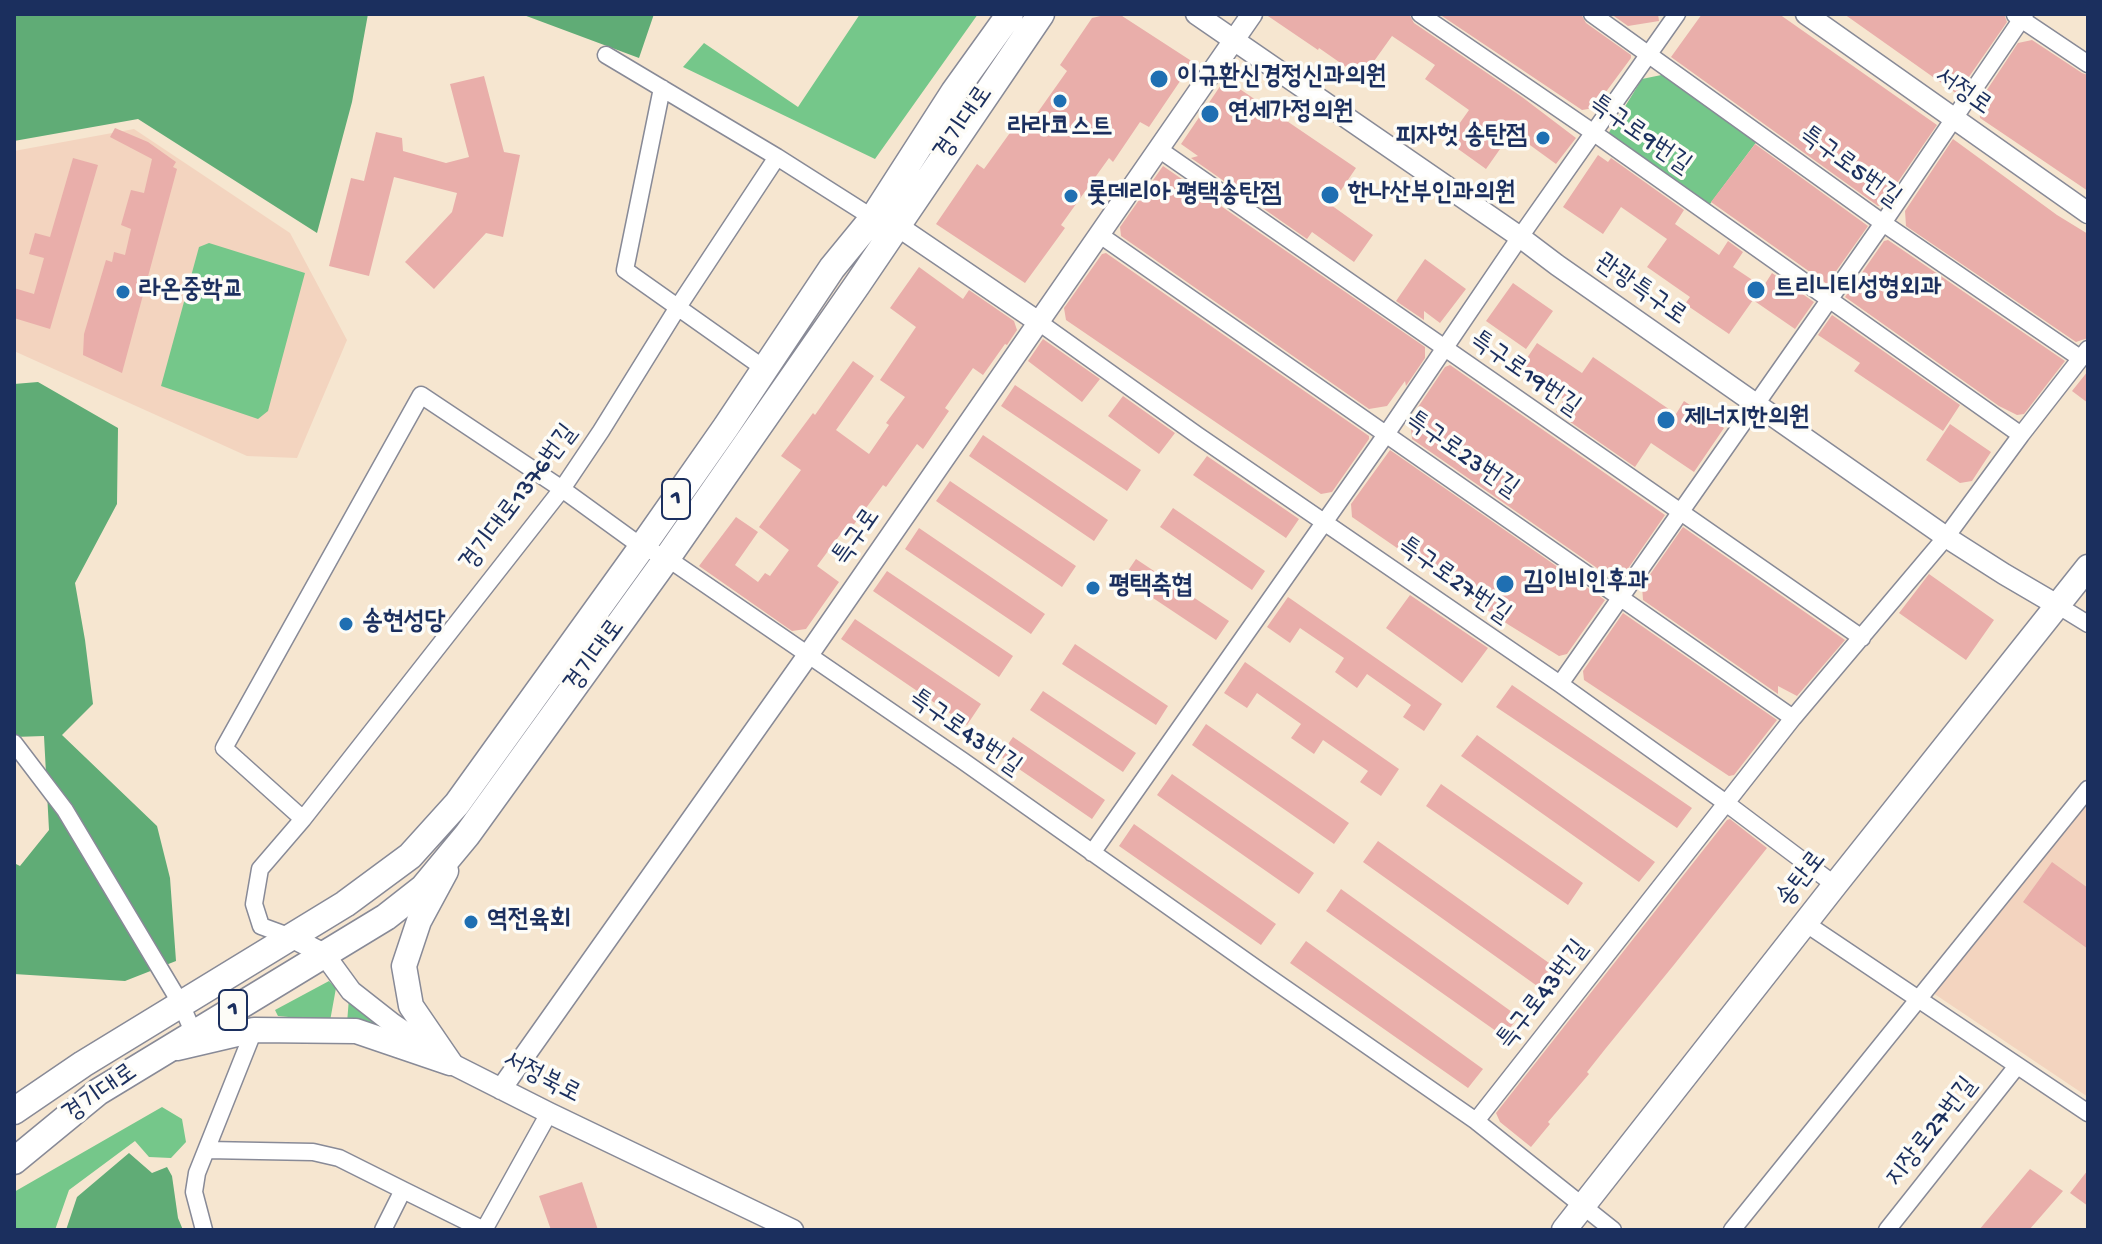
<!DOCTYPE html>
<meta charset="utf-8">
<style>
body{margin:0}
#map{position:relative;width:2102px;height:1244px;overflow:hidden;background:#f6e6d0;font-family:"Gochi Hand",sans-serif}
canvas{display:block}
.frame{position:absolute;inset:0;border:16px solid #1b2f5e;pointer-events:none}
</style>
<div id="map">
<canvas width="2102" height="1244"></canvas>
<div class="frame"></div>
</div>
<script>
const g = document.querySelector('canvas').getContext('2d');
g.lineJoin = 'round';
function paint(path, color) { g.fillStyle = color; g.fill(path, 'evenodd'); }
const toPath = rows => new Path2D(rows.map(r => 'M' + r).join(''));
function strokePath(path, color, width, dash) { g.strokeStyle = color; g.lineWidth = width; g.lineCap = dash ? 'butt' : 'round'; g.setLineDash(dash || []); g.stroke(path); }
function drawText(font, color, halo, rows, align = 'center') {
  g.font = font + ' "Gochi Hand","Poor Story",sans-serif'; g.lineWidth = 7; g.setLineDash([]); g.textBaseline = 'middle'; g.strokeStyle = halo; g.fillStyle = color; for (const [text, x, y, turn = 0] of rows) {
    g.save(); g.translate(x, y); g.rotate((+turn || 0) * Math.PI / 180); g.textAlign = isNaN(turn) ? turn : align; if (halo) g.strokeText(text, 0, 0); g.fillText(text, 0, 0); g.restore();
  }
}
paint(toPath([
 [134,129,290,233,347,340,297,458,247,456,14,351,14,151],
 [2088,795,2088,1097,1933,993]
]), '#f3d4bf');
paint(toPath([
 [860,14,978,14,875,159,683,67,704,43,798,107],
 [1671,73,1758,140,1707,208,1608,134,1642,79],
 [209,243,305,273,268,411,258,419,161,386,199,247],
 [329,981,336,988,330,1021,278,1016,275,1010],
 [349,998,375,1019,376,1026,347,1023],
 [162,1107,182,1119,186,1142,171,1158,149,1157,135,1141,69,1190,55,1230,14,1230,14,1192]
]), '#75c78a');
paint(toPath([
 [14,14,368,14,352,102,317,233,138,119,14,141],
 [521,14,654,14,639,58],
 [38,382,118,428,117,504,75,583,85,640,93,704,62,735,157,826,170,878,176,961,125,981,14,974,14,863,20,866,49,830,44,736,14,737,14,384],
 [129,1153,152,1173,167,1167,172,1176,178,1218,183,1230,66,1230,77,1197]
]), '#60ac76');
paint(toPath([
 [1109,14,1119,14,1193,62,1149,127,1140,122,1113,162,1109,158,1061,225,1065,228,1025,283,936,224,977,164,984,169,1017,123,1033,119,1067,71,1060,65,1092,18],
 [1265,14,1409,14,1414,23,1522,97,1576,138,1556,164,1512,132,1486,169,1447,141,1469,110,1425,79,1435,65,1392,36,1362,78,1319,48,1318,50],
 [1439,14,1581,14,1586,23,1631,55,1631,58,1594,108,1582,110],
 [1611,14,1658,14,1659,21,1628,26],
 [1702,14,1779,14,1937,125,1882,205,1878,206,1671,57],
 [1844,14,2004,14,2007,22,1957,94],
 [2032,40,2082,73,2088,75,2088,191,1980,118,1979,102,2018,43],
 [484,76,504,152,520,155,503,237,486,233,434,289,405,262,452,212,457,193,394,177,369,276,329,266,351,178,364,181,376,132,402,138,403,151,446,163,469,157,450,84],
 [1225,79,1356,168,1331,205,1373,235,1354,262,1312,232,1307,239,1191,158,1198,156,1181,144],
 [115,128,148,142,176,162,173,167,177,169,122,373,83,355,84,334,106,260,112,262,114,252,125,255,131,229,121,225,131,190,144,193,152,159,110,137],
 [1953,139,2057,215,2088,234,2088,338,2076,342,1906,226,1905,211],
 [1755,144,1868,226,1827,284,1711,202],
 [1598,155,1608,162,1611,158,1684,210,1675,224,1719,255,1728,241,1743,252,1733,267,1763,287,1772,273,1814,302,1795,329,1753,300,1729,334,1685,304,1690,297,1647,267,1667,239,1621,207,1603,234,1563,207],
 [73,158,98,165,50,329,14,318,14,288,34,294,44,258,29,254,35,233,50,237],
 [1163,166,1425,347,1425,358,1406,386,1405,381,1387,406,1369,409,1121,236,1120,227],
 [1888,240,2065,361,2024,414,2017,415,1999,406,1845,297,1884,241],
 [1106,253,1369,436,1369,439,1332,492,1321,494,1066,320,1064,308,1102,254],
 [1425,259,1466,289,1440,323,1424,311,1424,320,1396,301],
 [919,267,963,299,969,290,1014,321,1017,330,1007,345,1005,344,983,375,973,368,945,408,949,411,923,449,917,444,886,487,883,485,852,527,848,524,817,566,839,582,806,629,792,631,699,566,736,517,758,532,735,565,758,582,765,573,770,576,789,550,759,527,801,470,781,456,813,413,815,415,853,361,874,376,836,430,869,454,889,425,886,423,905,397,880,380,916,327,890,308],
 [1513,283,1553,311,1526,349,1486,321],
 [1832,315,1960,405,1943,431,1854,371,1860,363,1818,335],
 [1043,339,1100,379,1082,402,1028,361],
 [1537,343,1582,373,1593,357,1676,414,1684,401,1724,428,1694,472,1651,443,1635,467,1556,412,1564,399,1519,370],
 [1450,365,1665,515,1627,570,1607,573,1607,575,1412,439,1410,419,1445,367],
 [2088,371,2088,403,2072,391],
 [1015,385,1141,470,1127,491,1001,406],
 [1123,396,1175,433,1159,454,1108,416],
 [1950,424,1991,452,1972,481,1960,483,1926,460],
 [983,435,1108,520,1094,541,969,456],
 [1390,450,1605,600,1567,654,1559,656,1509,625,1352,517,1351,504],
 [1207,456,1299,519,1286,538,1193,475],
 [950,481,1076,566,1062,587,936,501],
 [1173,508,1265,571,1252,590,1160,527],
 [1683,527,1845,640,1797,696,1778,686,1778,694,1643,600,1642,586],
 [919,528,1045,614,1031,634,905,549],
 [1136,559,1229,621,1216,640,1123,578],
 [887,571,1013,656,999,677,873,591],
 [1929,574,1994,620,1966,660,1899,613],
 [1410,595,1488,648,1462,683,1386,628],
 [1288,597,1442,704,1424,731,1403,717,1411,705,1367,674,1357,688,1335,672,1344,658,1300,628,1290,643,1267,627],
 [1623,613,1777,720,1734,775,1729,776,1584,680,1583,671],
 [855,619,981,704,967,725,841,639],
 [1075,644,1168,706,1156,725,1062,664],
 [1245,662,1399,769,1381,796,1360,782,1368,771,1323,740,1314,754,1291,738,1301,724,1257,693,1247,708,1224,693],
 [1512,685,1692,808,1677,828,1496,707],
 [1043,691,1136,753,1123,772,1030,710],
 [1206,724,1349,823,1334,844,1192,745],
 [1477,735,1655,862,1639,882,1461,756],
 [1013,737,1105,800,1092,819,1000,756],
 [1172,774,1314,873,1299,894,1157,795],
 [1441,784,1583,883,1568,905,1426,806],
 [1730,819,1767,848,1673,966,1606,1048,1587,1072,1589,1074,1548,1122,1550,1124,1531,1147,1500,1122,1496,1113,1727,820],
 [1134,824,1276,924,1261,945,1119,846],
 [1378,841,1556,968,1540,988,1363,862],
 [2052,862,2088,888,2088,949,2023,902],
 [1341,889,1519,1017,1503,1036,1326,911],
 [1306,941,1483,1069,1468,1088,1290,963],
 [2030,1169,2063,1191,2029,1230,1979,1230],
 [2088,1170,2088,1206,2070,1193],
 [582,1182,598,1230,551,1230,539,1196]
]), '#e9aeaa');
const minor = toPath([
 [1420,14,1594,133,2021,435],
 [1592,14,1883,223,2080,358],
 [2015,15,2088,64],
 [606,55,777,157],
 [662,88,625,270,765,369],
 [1160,150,1862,638],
 [1100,235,1793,718],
 [1040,323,1197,435,1560,684,1726,803,1835,885],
 [2057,605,2088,624],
 [1560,684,1883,223,2025,14],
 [14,743,65,810,181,1004,194,1034],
 [303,819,224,748,421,395,562,489,642,547,667,558,963,761,1260,971,1476,1121,1613,1230],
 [1092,853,1387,433,1520,237,1677,14],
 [1805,923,2088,1113],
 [291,937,261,926,254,904,260,869,303,819,562,489,601,431,678,307,777,157,873,218],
 [1476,1121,1793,718,1946,537,2021,435,2088,349],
 [207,1150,313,1152,339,1158,403,1190,383,1230],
 [403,1190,484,1230],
 [204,1230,194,1192,197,1173,254,1030],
 [484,1230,549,1113],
 [1732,1230,2088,789],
 [1887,1230,2017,1066]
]);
const tertiary = toPath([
 [1196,14,1520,237,1557,265,1946,537,2004,574,2057,605],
 [1806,14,2088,213],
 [896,225,1040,323],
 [291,937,324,954,351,991,393,1024,450,1063,549,1113,793,1230],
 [501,1089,808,655,1252,14]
]);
const secondary = toPath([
 [446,871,419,921,404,966,411,1006,450,1063],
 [177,1048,254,1030,356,1031,450,1063],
 [1564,1230,1835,885,2088,567]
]);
const primary = toPath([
 [14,1111,83,1064,345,904,410,856,457,804,642,547,726,427,832,268,873,218,954,92,1010,14],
 [14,1161,98,1092,386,917,423,888,467,835,667,558,857,285,1041,14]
]);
strokePath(minor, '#888a97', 19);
strokePath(tertiary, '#888a97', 23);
strokePath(secondary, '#888a97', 27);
strokePath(primary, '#888a97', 29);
strokePath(minor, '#fff', 16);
strokePath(tertiary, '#fff', 20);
strokePath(secondary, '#fff', 24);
strokePath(primary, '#fff', 26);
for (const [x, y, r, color] of [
 [1159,79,10,"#1f6fb2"],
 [1060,101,8,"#1f6fb2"],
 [1210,114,10,"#1f6fb2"],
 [1543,138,8,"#1f6fb2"],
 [1330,195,10,"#1f6fb2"],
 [1071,196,8,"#1f6fb2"],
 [1756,290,10,"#1f6fb2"],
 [123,292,8,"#1f6fb2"],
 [1666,420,10,"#1f6fb2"],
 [1505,584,10,"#1f6fb2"],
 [1093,588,8,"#1f6fb2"],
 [346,624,8,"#1f6fb2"],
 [471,922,8,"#1f6fb2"]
]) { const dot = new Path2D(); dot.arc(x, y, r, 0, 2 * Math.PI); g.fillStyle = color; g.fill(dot); strokePath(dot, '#fdfcf7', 3); }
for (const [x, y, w] of [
 [676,499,28],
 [233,1010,28]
]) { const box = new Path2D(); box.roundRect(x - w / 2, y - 20, w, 40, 6); g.fillStyle = '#fdfcf7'; g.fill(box); strokePath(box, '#1b2f5e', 2); }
drawText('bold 24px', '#1b2f5e', null, [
 ["1",676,499],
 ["1",233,1010]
]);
drawText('bold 26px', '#1b2f5e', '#fdfcf7', [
 ["이규환신경정신과의원",1177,79],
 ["연세가정의원",1228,114],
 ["라라코스트",1060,129,"center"],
 ["피자헛 송탄점",1527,138,"right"],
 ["한나산부인과의원",1348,195],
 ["롯데리아 평택송탄점",1087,196],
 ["트리니티성형외과",1774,290],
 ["라온중학교",139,292],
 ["제너지한의원",1684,420],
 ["김이비인후과",1523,584],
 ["평택축협",1109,588],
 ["송현성당",362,624],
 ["역전육회",487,922]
], 'left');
drawText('26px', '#1b2f5e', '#fdfcf7', [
 ["서정로",1962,93,35],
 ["경기대로",965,124,-56],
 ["특구로9번길",1639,136,35],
 ["특구로5번길",1849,168,36],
 ["관광특구로",1640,291,35],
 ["특구로19번길",1524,375,35],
 ["특구로23번길",1461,456,35],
 ["경기대로1376번길",520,499,-53],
 ["특구로",858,538,-55],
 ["특구로27번길",1453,582,35],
 ["경기대로",596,657,-54],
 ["특구로43번길",964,734,35],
 ["송탄로",1803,880,-52],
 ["특구로43번길",1544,996,-52],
 ["서정북로",541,1079,27],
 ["경기대로",101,1095,-35],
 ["지장로27번길",1933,1133,-52]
]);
</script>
